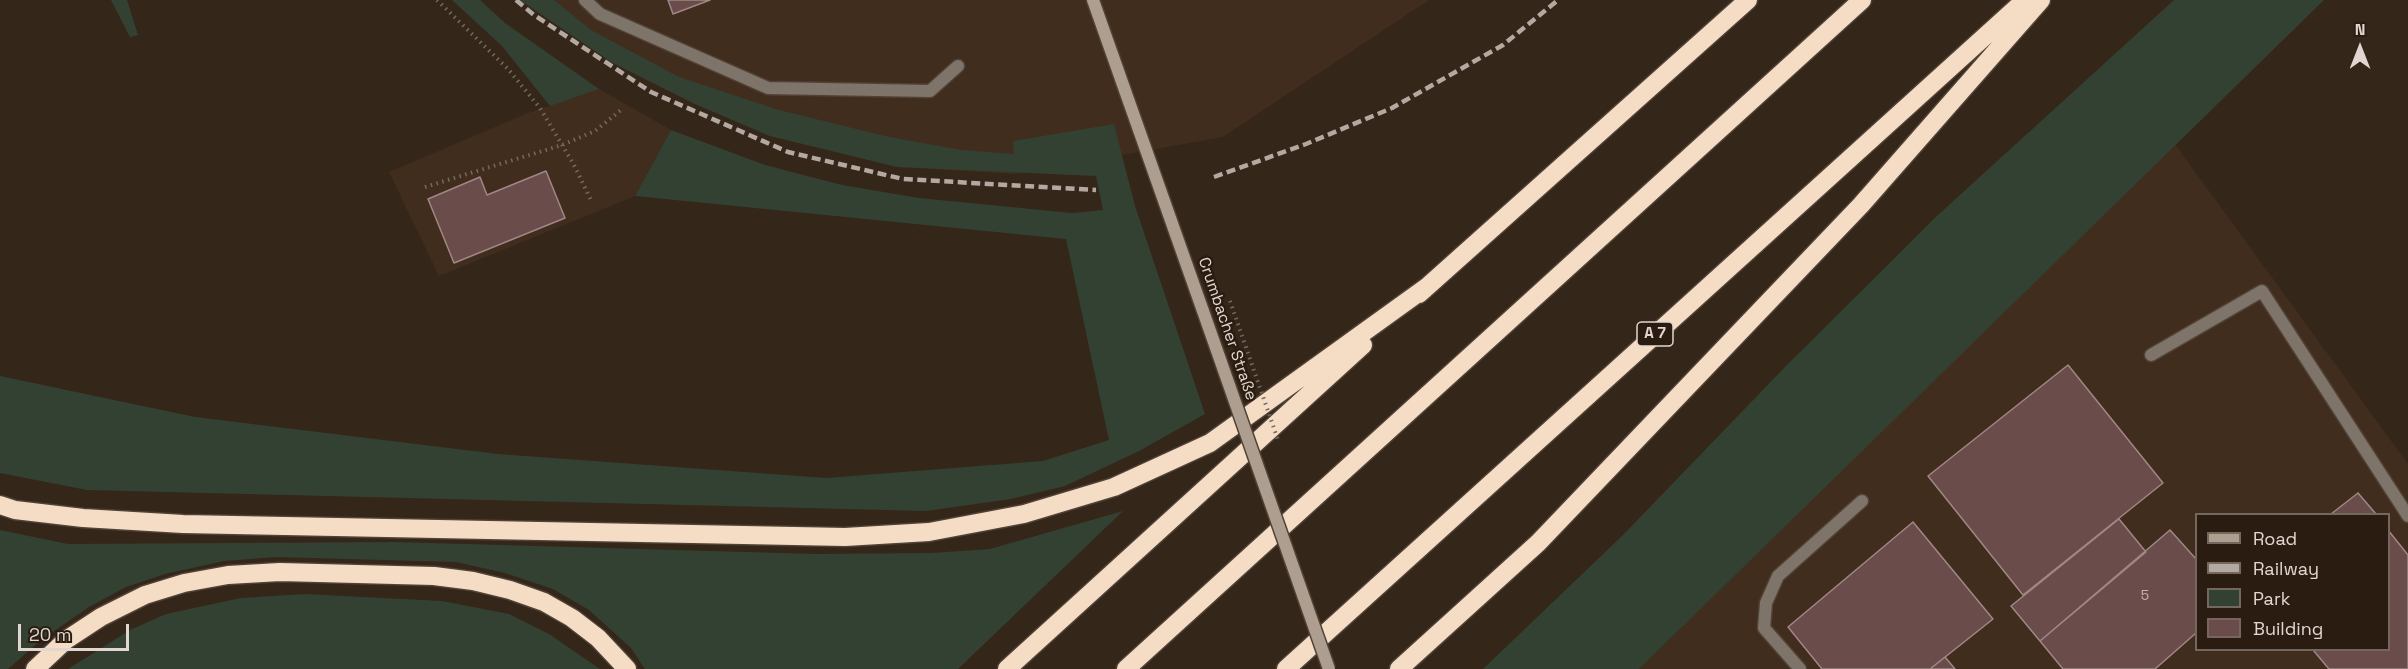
<!DOCTYPE html>
<meta charset="utf-8">
<style>
body{margin:0}
#map{position:relative;width:2408px;height:669px;overflow:hidden;background:#35261a;font-family:"Space Grotesk",sans-serif}
canvas{display:block}
.legend{position:absolute;left:2195px;top:513px;width:195px;height:138px;box-sizing:border-box;background:#2b1c11;border:2px solid #74675d;margin:0;padding:8px 10px;list-style:none;font-size:18px;color:#e1d7d0}
.legend li{display:flex;align-items:center;gap:12px;height:30px}
.legend b{width:30px;border:2px solid #74675d}
.north{position:absolute;left:2330px;top:18px;width:60px;height:60px;-webkit-text-stroke:4px #2b1c11;paint-order:stroke;rotate:0deg;font-size:16px;font-weight:700;line-height:24px;text-align:center;color:#e1d7d0}
.north::after{content:'';display:block;margin:auto;width:21px;height:27px;background:#e1d7d0;clip-path:polygon(50% 0,100% 100%,50% 72%,0 100%)}
.scale{position:absolute;left:18px;top:624px;width:111px;height:27px;box-sizing:border-box;border:3px solid #e1d7d0;border-top:0;padding-left:8px;font-size:18px;line-height:21px;white-space:nowrap;color:#e1d7d0;-webkit-text-stroke:4px #2b1c11;paint-order:stroke}
</style>
<div id="map">
<canvas width="2408" height="669"></canvas>
<ul class="legend">
<li><b style="height:8px;background:#ae9e8f"></b>Road</li>
<li><b style="height:8px;background:#b4a9a1"></b>Railway</li>
<li><b style="height:16px;background:#334132"></b>Park</li>
<li><b style="height:16px;background:#6a4c4a"></b>Building</li>
</ul>
<div class="north">N</div>
<div class="scale">20 m</div>
</div>
<script>
const g = document.querySelector('canvas').getContext('2d');
g.lineJoin = 'round';
function paint(path, color) { g.fillStyle = color; g.fill(path, 'evenodd'); }
const toPath = rows => new Path2D(rows.map(r => 'M' + r).join(''));
function strokePath(path, color, width, dash) { g.strokeStyle = color; g.lineWidth = width; g.lineCap = dash ? 'butt' : 'round'; g.setLineDash(dash || []); g.stroke(path); }
function drawText(font, color, halo, rows, align = 'center') {
  g.font = font + ' "Space Grotesk",sans-serif'; g.lineWidth = 5; g.setLineDash([]); g.textBaseline = 'middle'; g.strokeStyle = halo; g.fillStyle = color; for (const [text, x, y, turn = 0] of rows) {
    g.save(); g.translate(x, y); g.rotate((+turn || 0) * Math.PI / 180); g.textAlign = isNaN(turn) ? turn : align; if (halo) g.strokeText(text, 0, 0); g.fillText(text, 0, 0); g.restore();
  }
}
paint(toPath([
 [520,0,1429,0,1223,137,1016,174,897,167,770,136,695,104,611,62],
 [599,89,671,130,635,196,439,276,389,172,528,113],
 [2174,143,2408,464,2408,669,1639,669],
 [2196,514,2388,514,2388,650,2196,650]
]), '#412d1d');
paint(toPath([
 [111,0,127,0,138,35,130,37],
 [452,0,480,0,505,23,599,89,550,106,502,46],
 [520,0,554,0,591,30,679,77,779,110,889,137,962,150,1014,154,1013,141,1114,124,1135,206,1205,414,1139,451,1065,486,1011,499,926,511,87,490,0,473,0,376,195,417,498,454,826,478,1043,461,1109,440,1066,239,635,196,671,130,765,165,842,185,919,198,1072,213,1103,210,1096,176,897,167,770,136,695,104,611,62],
 [2174,0,2324,0,1639,669,1483,669,1623,535,1785,367,1938,215],
 [1123,511,958,669,645,669,631,648,589,610,553,589,505,573,456,562,275,557,224,561,165,574,126,587,89,607,41,640,8,669,0,669,0,530,68,544,396,542,816,554,931,553,990,549],
 [305,594,442,601,509,614,549,634,600,669,68,669,130,630,166,614,241,598]
]), '#334132');
const building = toPath([
 [668,0,710,0,673,14,668,0],
 [546,171,565,218,454,263,428,199,480,177,487,195,546,171],
 [2068,365,2163,483,2023,595,1928,476,2068,365],
 [2358,493,2376,514,2331,514,2358,493],
 [2119,519,2146,552,2040,641,2011,606,2119,519],
 [1913,522,1993,619,1930,669,1822,669,1788,627,1913,522],
 [2170,530,2196,559,2196,633,2155,669,2063,669,2040,641,2170,530],
 [2388,530,2408,555,2408,669,2329,669,2313,650,2388,650,2388,530],
 [1945,657,1955,669,1930,669,1945,657]
]);
paint(building, '#6a4c4a');
strokePath(building, '#a08786', 1.5);
const lane = toPath([
 [585,0,600,14,768,88,930,91,958,66],
 [2151,355,2262,291,2408,516],
 [1800,669,1764,628,1766,603,1778,576,1862,501]
]);
const secondary = toPath([
 [1093,0,1203,311]
]);
const highway = toPath([
 [1419,294,1748,0],
 [0,505,15,510,83,518,183,524,845,537,929,532,1024,514,1114,487,1210,443,1428,286],
 [35,669,66,640,101,617,145,595,184,583,228,575,280,572,434,576,473,581,510,590,544,602,572,618,598,638,627,669],
 [1007,669,1363,345],
 [1126,669,1862,0],
 [1286,669,2025,0],
 [1399,669,1538,543,1861,205,2041,0]
]);
strokePath(lane, '#514237', 15);
strokePath(secondary, '#514237', 15);
strokePath(highway, '#514237', 21);
strokePath(toPath([
 [437,0,508,69,540,108,574,165,591,200],
 [425,187,562,145,595,131,621,110]
]), '#76695f', 4, [1.5, 4.5]);
strokePath(lane, '#7e746a', 12);
strokePath(secondary, '#ae9e8f', 12);
strokePath(highway, '#f5ddc5', 18);
strokePath(toPath([
 [516,0,534,15,651,92,788,152,903,179,1096,190],
 [1214,177,1306,144,1392,108,1503,45,1558,0]
]), '#b4a9a1', 4.5, [9, 4.5]);
const secondaryBridge = toPath([
 [1203,311,1329,669]
]);
strokePath(secondaryBridge, '#514237', 15, []);
strokePath(toPath([
 [1230,301,1278,440]
]), '#76695f', 4, [1.5, 4.5]);
strokePath(secondaryBridge, '#ae9e8f', 12);
drawText('14px', '#c3b4ae', null, [
 ["5",2145,596]
]);
for (const [x, y, w] of [
 [1655,334,36]
]) { const box = new Path2D(); box.roundRect(x - w / 2, y - 12, w, 24, 4.5); g.fillStyle = '#2b1c11'; g.fill(box); strokePath(box, '#e1d7d0', 1.5); }
drawText('bold 15px', '#e1d7d0', null, [
 ["A 7",1655,334]
]);
drawText('16px', '#e1d7d0', '#2b1c11', [
 ["Crumbacher Straße",1227,329,71]
]);
</script>
